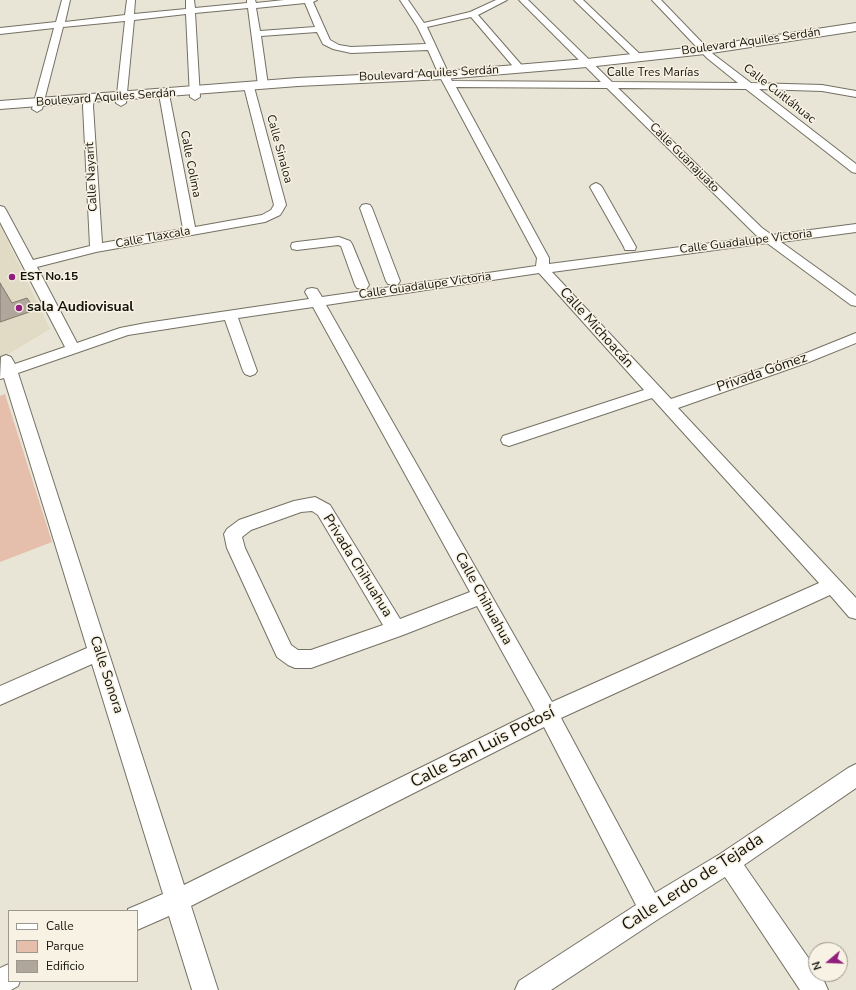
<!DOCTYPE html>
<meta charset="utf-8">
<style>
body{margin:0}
#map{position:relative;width:856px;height:990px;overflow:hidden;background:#e9e5d6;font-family:"Nunito Sans",sans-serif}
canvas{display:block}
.legend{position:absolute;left:8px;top:910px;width:130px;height:72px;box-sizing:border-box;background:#f7f2e3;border:1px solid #9c988d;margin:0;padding:5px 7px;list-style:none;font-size:12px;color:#13120c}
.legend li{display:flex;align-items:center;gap:8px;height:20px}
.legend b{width:20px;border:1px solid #9c988d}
.north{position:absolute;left:808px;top:942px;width:40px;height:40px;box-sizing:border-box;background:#f7f2e3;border:1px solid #9c988d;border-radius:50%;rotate:251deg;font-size:11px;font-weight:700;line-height:16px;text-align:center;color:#13120c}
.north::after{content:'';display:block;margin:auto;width:14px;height:18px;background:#911d7c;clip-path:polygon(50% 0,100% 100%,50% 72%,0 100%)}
</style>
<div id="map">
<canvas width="856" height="990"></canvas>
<ul class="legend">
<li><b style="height:5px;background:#fff"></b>Calle</li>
<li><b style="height:11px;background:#e5beac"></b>Parque</li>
<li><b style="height:11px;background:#b1a69b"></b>Edificio</li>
</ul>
<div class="north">N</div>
</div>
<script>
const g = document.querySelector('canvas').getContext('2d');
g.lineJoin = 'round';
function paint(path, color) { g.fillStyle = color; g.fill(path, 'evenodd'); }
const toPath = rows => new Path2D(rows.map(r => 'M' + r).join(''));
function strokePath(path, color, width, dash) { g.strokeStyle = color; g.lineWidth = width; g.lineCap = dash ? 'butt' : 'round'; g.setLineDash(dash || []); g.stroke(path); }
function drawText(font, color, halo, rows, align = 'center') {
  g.font = font + ' "Nunito Sans",sans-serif'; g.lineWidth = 3; g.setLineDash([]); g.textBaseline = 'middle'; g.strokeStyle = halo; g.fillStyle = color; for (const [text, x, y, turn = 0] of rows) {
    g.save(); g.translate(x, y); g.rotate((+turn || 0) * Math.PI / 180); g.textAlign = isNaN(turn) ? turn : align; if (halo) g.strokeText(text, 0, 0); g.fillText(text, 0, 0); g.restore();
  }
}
paint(toPath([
 [0,225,50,329,0,359]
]), '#e1dac4');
paint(toPath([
 [5,394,52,542,0,562,0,396]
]), '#e5beac');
const building = toPath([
 [0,283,12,303,27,298,35,310,0,322,0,283]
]);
paint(building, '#b1a69b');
strokePath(building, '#82776c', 1);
const street = toPath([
 [62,0,70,0,65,22,125,15,127,0,135,0,134,14,186,9,186,0,194,0,195,8,247,3,247,0,255,0,256,3,284,0,317,0,313,2,330,40,339,45,351,47,426,44,417,26,400,0,408,0,424,23,470,12,496,0,507,0,478,15,525,69,523,71,517,71,471,17,427,27,452,81,601,82,519,0,528,0,612,82,738,83,707,58,652,0,661,0,713,54,751,83,822,85,856,91,856,97,822,91,759,89,856,164,856,173,852,172,746,89,618,88,762,228,772,235,856,224,856,232,781,242,856,296,856,306,851,305,767,243,552,272,671,399,799,356,856,333,856,343,809,362,678,408,856,598,856,619,849,617,830,595,561,718,655,893,720,854,848,768,856,764,856,788,744,865,816,969,816,974,819,974,824,981,828,990,800,990,725,877,660,918,551,990,515,990,519,981,636,905,544,727,191,906,218,990,192,990,169,916,137,930,137,911,128,911,128,909,163,894,92,664,0,705,0,686,87,648,4,378,0,379,1,357,6,355,11,357,15,364,65,347,0,222,0,206,4,207,6,210,33,260,90,246,83,106,84,99,89,96,94,99,93,106,102,243,183,229,159,94,164,91,169,94,195,227,262,215,271,210,274,205,244,87,249,84,254,87,286,205,282,212,280,215,265,222,96,252,37,267,77,343,120,328,146,323,309,299,305,292,307,289,312,288,317,289,322,297,536,266,537,258,439,75,428,50,351,53,333,49,323,44,317,32,261,36,268,85,263,88,258,85,248,8,195,13,200,97,195,100,190,97,186,14,134,20,126,103,121,106,116,103,125,21,63,27,42,109,37,112,32,109,54,28,0,34,0,28,56,22,62,0],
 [305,3,315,27,260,31,256,8,305,3],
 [456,87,607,88,758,237,549,264,549,258,456,87],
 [539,273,644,390,503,436,501,440,503,444,509,446,515,444,652,398,819,583,552,702,326,305,539,273],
 [313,307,470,592,400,619,330,505,315,497,294,501,239,520,227,529,224,534,227,548,277,657,288,665,295,668,311,668,403,635,477,606,535,711,184,885,18,373,128,335,225,320,243,371,245,374,250,376,255,374,257,371,238,318,313,307],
 [312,511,318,515,383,625,311,650,298,650,291,645,245,548,242,537,251,530,301,512,312,511],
 [574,0,583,0,642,56,644,58,642,60,636,60,574,0],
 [596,183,600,185,602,187,636,247,635,250,625,250,624,247,590,187,592,185,596,183],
 [366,204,370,205,372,208,400,281,398,284,388,284,386,281,360,208,362,205,366,204],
 [339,237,350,241,352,244,369,285,367,288,362,289,357,288,355,285,341,246,338,245,297,250,292,249,291,246,292,243,297,242,339,237],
 [9,964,9,981,20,981,18,986,11,990,0,990,0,968,9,964]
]);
const secondary = toPath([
 [856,23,856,31,705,54,587,67,444,79,298,86,0,109,0,101,298,78,444,71,587,59,705,46,856,23]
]);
strokePath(street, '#747063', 2);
strokePath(secondary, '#747063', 2);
paint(street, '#fff');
paint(secondary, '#fff');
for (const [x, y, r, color] of [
 [12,277,4,"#911d7c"],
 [19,308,4,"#911d7c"]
]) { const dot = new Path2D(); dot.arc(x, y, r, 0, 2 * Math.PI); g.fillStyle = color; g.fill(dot); strokePath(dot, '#f7f2e3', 1.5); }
drawText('12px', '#13120c', '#f7f2e3', [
 ["Boulevard Aquiles Serdán",751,42,-8],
 ["Calle Tres Marías",653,73],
 ["Boulevard Aquiles Serdán",429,74,-3],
 ["Calle Cuitláhuac",779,94,38],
 ["Boulevard Aquiles Serdán",106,98,-4],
 ["Calle Sinaloa",279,149,75],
 ["Calle Guanajuato",684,158,45],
 ["Calle Colima",190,164,79],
 ["Calle Nayarit",92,177,-93],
 ["Calle Tlaxcala",153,238,-10],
 ["Calle Guadalupe Victoria",746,242,-7],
 ["Calle Guadalupe Victoria",425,286,-8]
]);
drawText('bold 12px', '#13120c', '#f7f2e3', [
 ["EST No.15",20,277]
], 'left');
drawText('bold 14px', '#13120c', '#f7f2e3', [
 ["sala Audiovisual",27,308]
], 'left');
drawText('14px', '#13120c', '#f7f2e3', [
 ["Calle Michoacán",596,328,48],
 ["Privada Gómez",762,373,-19],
 ["Privada Chihuahua",357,566,58],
 ["Calle Chihuahua",483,599,61],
 ["Calle Sonora",106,675,72]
]);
drawText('17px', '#13120c', '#f7f2e3', [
 ["Calle San Luis Potosí",483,748,-27],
 ["Calle Lerdo de Tejada",693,883,-33]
]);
</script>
